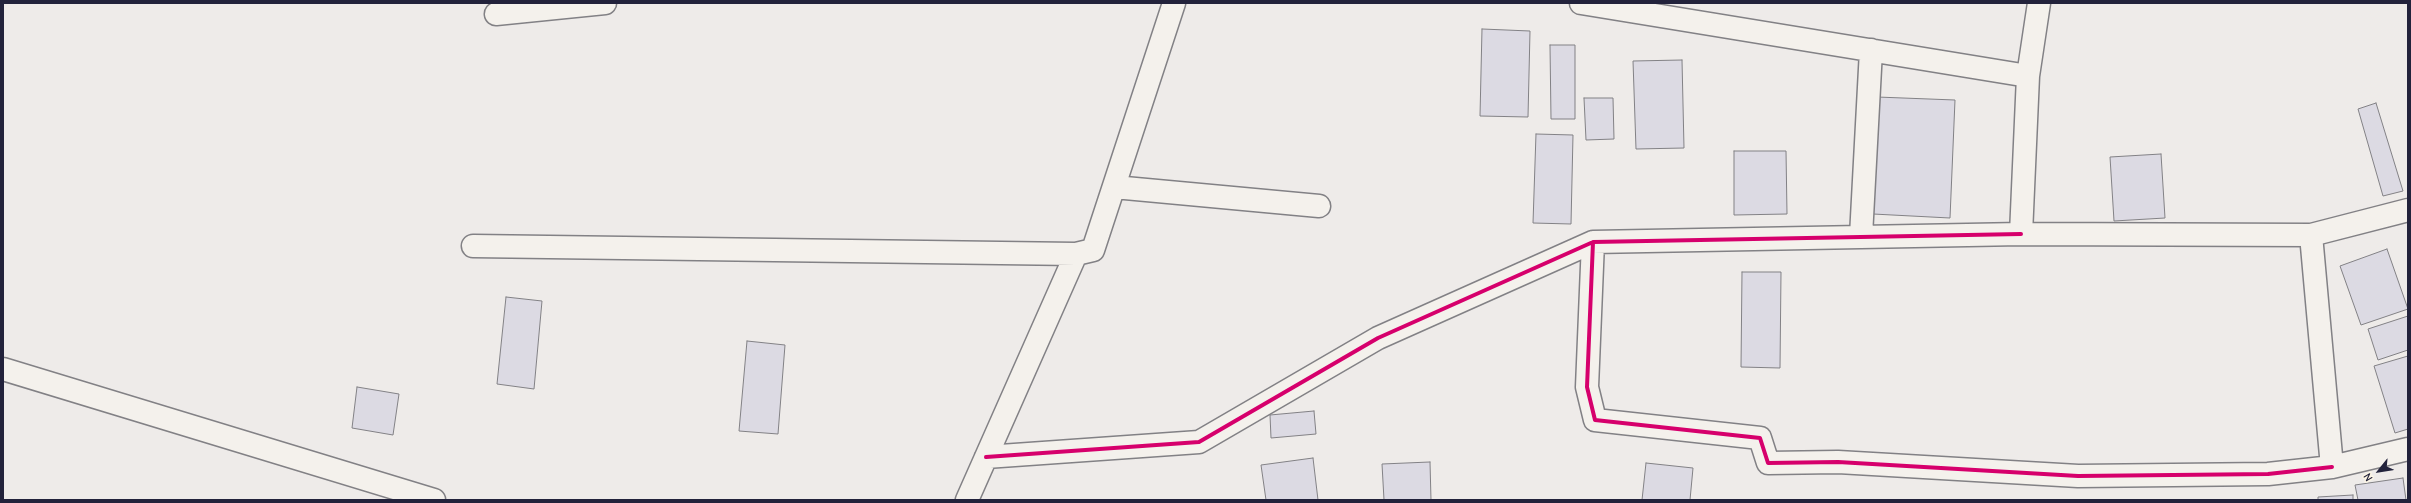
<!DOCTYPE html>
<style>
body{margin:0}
#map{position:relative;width:2411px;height:503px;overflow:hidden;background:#eeebe9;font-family:"Comic Neue",sans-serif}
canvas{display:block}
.frame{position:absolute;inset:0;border:4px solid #22223b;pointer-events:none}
.north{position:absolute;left:2359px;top:451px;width:40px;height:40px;-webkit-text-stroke:3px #fcf5e5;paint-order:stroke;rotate:240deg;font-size:11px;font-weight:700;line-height:16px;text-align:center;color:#22223b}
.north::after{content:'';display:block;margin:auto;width:14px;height:18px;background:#22223b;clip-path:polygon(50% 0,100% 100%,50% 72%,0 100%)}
</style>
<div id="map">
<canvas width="2411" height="503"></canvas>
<div class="frame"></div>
<div class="north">N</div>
</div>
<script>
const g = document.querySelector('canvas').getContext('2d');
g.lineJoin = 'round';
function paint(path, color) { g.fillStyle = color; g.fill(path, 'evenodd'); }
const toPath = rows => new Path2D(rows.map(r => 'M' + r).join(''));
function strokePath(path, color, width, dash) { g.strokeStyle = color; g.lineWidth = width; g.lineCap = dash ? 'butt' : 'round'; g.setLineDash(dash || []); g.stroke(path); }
const building = toPath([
 [1482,29,1530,31,1528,117,1480,116,1482,29],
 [1550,45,1575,45,1575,119,1551,119,1550,45],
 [1682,60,1684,148,1636,149,1633,61,1682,60],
 [1877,97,1955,100,1950,218,1873,214,1877,97],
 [1584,98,1613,98,1614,139,1586,140,1584,98],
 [2376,103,2403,191,2383,196,2358,109,2376,103],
 [1536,134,1573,135,1571,224,1533,223,1536,134],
 [1734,151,1786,151,1787,214,1734,215,1734,151],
 [2161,154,2165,218,2114,221,2110,157,2161,154],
 [2387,249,2408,309,2361,325,2340,266,2387,249],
 [1742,272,1781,272,1780,368,1741,367,1742,272],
 [506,297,542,301,534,389,497,384,506,297],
 [2408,316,2408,350,2378,360,2368,329,2408,316],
 [747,341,785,345,778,434,739,431,747,341],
 [2408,356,2408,429,2395,433,2374,366,2408,356],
 [357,387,399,394,393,435,352,428,357,387],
 [1314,411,1316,434,1271,438,1270,415,1314,411],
 [1313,458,1318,500,1266,500,1261,465,1313,458],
 [1430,462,1431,500,1384,500,1382,464,1430,462],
 [1646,463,1693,468,1690,500,1642,500,1646,463],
 [2403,478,2406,500,2358,500,2355,485,2403,478],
 [2353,495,2353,500,2318,500,2318,497,2353,495]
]);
paint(building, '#dcdae3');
strokePath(building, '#828185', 1);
const minor = toPath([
 [1581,3,2028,76],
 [2039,3,2028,76,2021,234,2311,235,2408,210],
 [496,14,605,3],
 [1114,187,1319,206],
 [2021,234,1593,242,1587,387,1595,420,1760,438,1768,463,1838,462,2078,476,2268,474,2332,467],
 [2311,235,2332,467,2408,449],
 [1861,236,1871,50],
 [473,246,1076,254],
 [986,457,1199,442,1378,338,1593,242],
 [967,500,1076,254,1093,250,1174,3]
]);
const tertiary = toPath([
 [3,369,434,500]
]);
strokePath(minor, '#828185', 25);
strokePath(tertiary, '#828185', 25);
strokePath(minor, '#f4f1ec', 22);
strokePath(tertiary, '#f4f1ec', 22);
strokePath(toPath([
 [2021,234,1593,242,1587,387,1595,420,1760,438,1768,463,1838,462,2078,476,2268,474,2332,467],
 [986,457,1199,442,1378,338,1593,242]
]), '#d6006c', 4);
</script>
